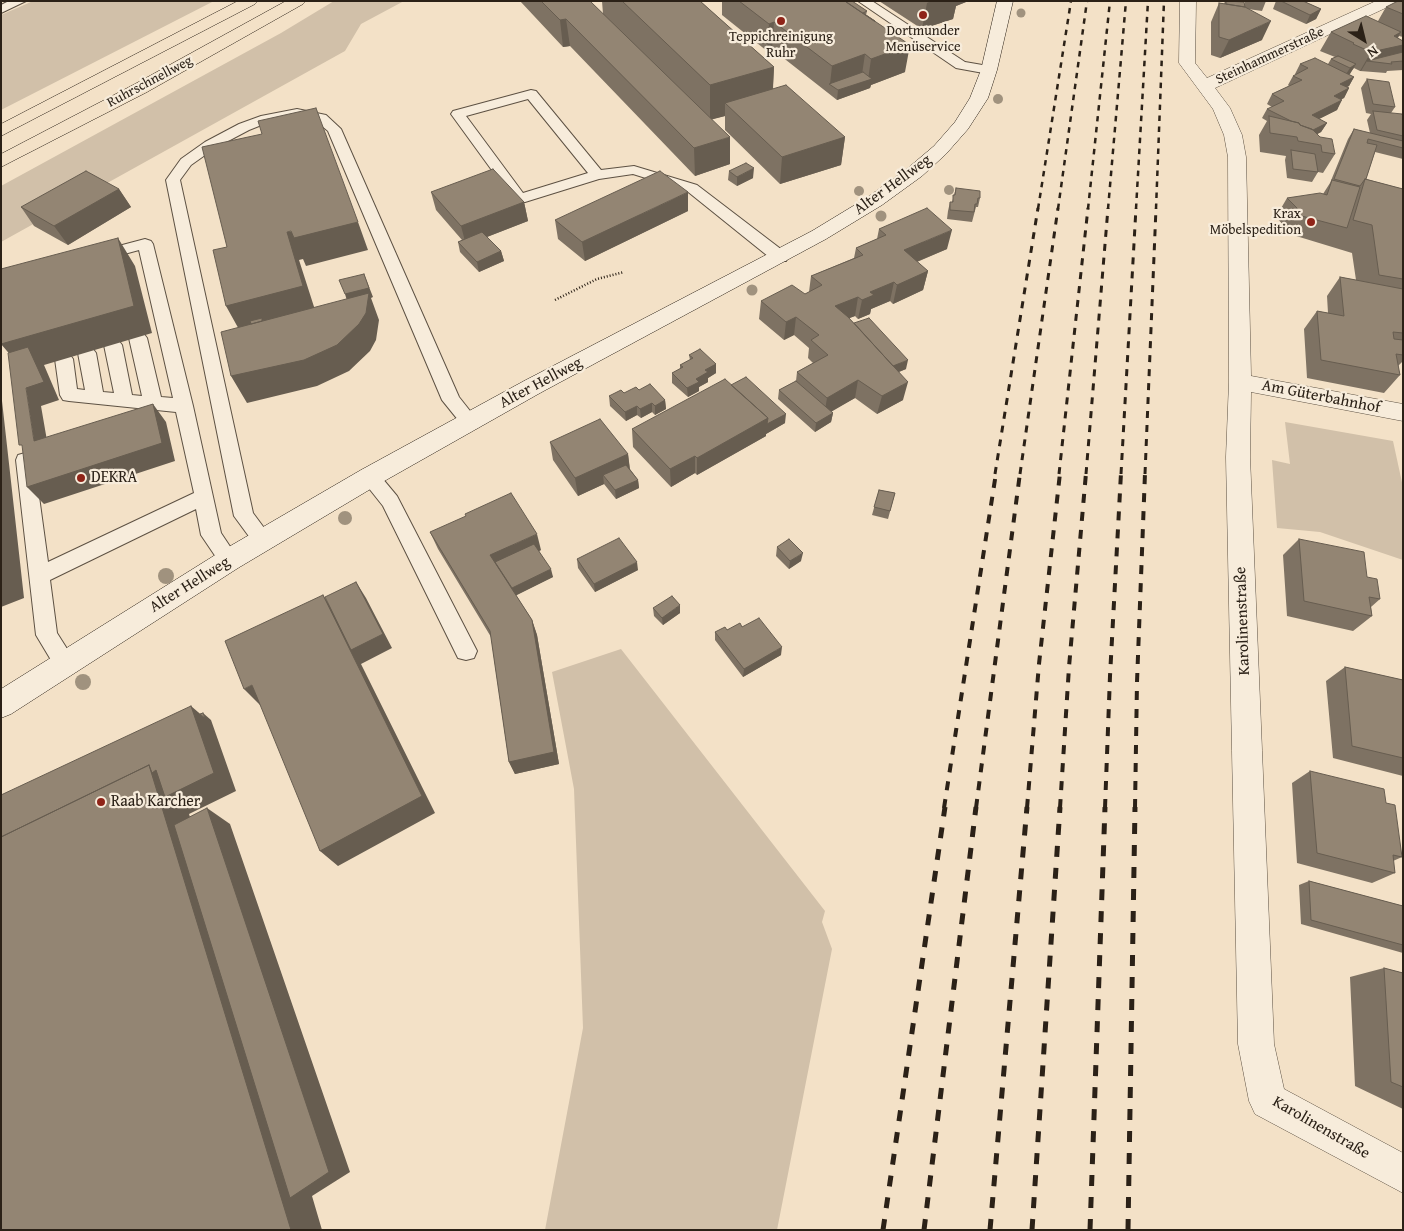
<!DOCTYPE html>
<meta charset="utf-8">
<style>
body{margin:0}
#map{position:relative;width:1404px;height:1231px;overflow:hidden;background:#f3e1c7;font-family:"Gentium Book Plus",serif}
canvas{display:block}
.frame{position:absolute;inset:0;border:2px solid #2b2117;pointer-events:none}
.north{position:absolute;left:1339px;top:15px;width:50px;height:50px;-webkit-text-stroke:4px #f7ecdb;paint-order:stroke;rotate:144deg;font-size:14px;font-weight:700;line-height:20px;text-align:center;color:#2b2117}
.north::after{content:'';display:block;margin:auto;width:18px;height:22px;background:#2b2117;clip-path:polygon(50% 0,100% 100%,50% 72%,0 100%)}
</style>
<div id="map">
<canvas width="1404" height="1231"></canvas>
<div class="frame"></div>
<div class="north">N</div>
</div>
<script>
const g = document.querySelector('canvas').getContext('2d');
g.lineJoin = 'round';
function paint(path, color) { g.fillStyle = color; g.fill(path, 'evenodd'); }
const toPath = rows => new Path2D(rows.map(r => 'M' + r).join(''));
function strokePath(path, color, width, dash) { g.strokeStyle = color; g.lineWidth = width; g.lineCap = dash ? 'butt' : 'round'; g.setLineDash(dash || []); g.stroke(path); }
function drawText(font, color, halo, rows, align = 'center') {
  g.font = font + ' "Gentium Book Plus",serif'; g.lineWidth = 4.5; g.setLineDash([]); g.textBaseline = 'middle'; g.strokeStyle = halo; g.fillStyle = color; for (const [text, x, y, turn = 0] of rows) {
    g.save(); g.translate(x, y); g.rotate((+turn || 0) * Math.PI / 180); g.textAlign = isNaN(turn) ? turn : align; if (halo) g.strokeText(text, 0, 0); g.fillText(text, 0, 0); g.restore();
  }
}
paint(toPath([
 [33,1,214,1,1,110,1,15],
 [334,1,404,1,361,24,345,51,1,242,1,186,281,33],
 [1285,422,1393,441,1403,487,1403,560,1320,532,1277,528,1272,460,1290,464],
 [621,649,825,911,822,922,832,949,777,1230,545,1230,583,1028,574,789,552,672]
]), '#d1c0a9');
const lane = toPath([
 [9,1,26,1,1,13,1,5,9,1],
 [858,1,872,1,965,62,994,67,995,70,989,74,956,68,858,1],
 [531,90,536,91,601,170,634,166,697,185,786,253,788,257,786,261,774,261,687,191,633,174,599,179,525,202,515,202,451,114,453,111,531,90],
 [528,99,588,173,523,193,466,116,528,99],
 [297,109,326,115,341,129,459,397,478,421,475,426,469,428,463,426,442,400,328,131,316,121,297,117,269,122,249,130,215,148,191,165,180,180,253,513,273,540,270,546,263,548,256,546,234,516,166,180,181,159,205,142,239,124,261,116,297,109],
 [145,239,151,241,153,244,193,406,221,533,239,560,236,566,229,568,222,566,201,535,196,509,50,580,57,633,76,663,73,670,65,673,57,670,36,635,16,460,18,455,25,453,32,455,34,460,48,562,194,493,176,412,69,401,63,400,60,395,55,359,58,355,64,353,70,355,73,359,77,389,85,390,78,353,81,349,87,347,93,349,96,353,103,392,114,393,104,345,107,341,113,339,119,341,122,345,132,395,142,396,129,338,132,334,138,332,144,334,147,338,161,397,173,398,139,250,117,256,111,254,109,251,111,248,145,239],
 [370,470,377,472,397,496,477,651,474,658,466,660,458,658,383,506,360,477,363,472,370,470]
]);
const street = toPath([
 [1180,1,1196,1,1195,63,1207,78,1376,1,1397,1,1394,4,1215,88,1230,108,1242,135,1246,157,1251,376,1403,404,1403,421,1251,392,1250,457,1274,1044,1284,1089,1403,1153,1403,1193,1255,1114,1249,1101,1238,1044,1226,457,1229,382,1228,157,1224,135,1213,109,1179,63,1180,1]
]);
const secondary = toPath([
 [997,1,1013,1,997,70,988,98,968,129,946,154,922,176,882,205,826,239,540,393,379,484,238,568,11,714,1,718,1,689,220,552,361,470,524,381,812,231,868,197,908,168,934,146,955,122,970,98,981,70,997,1]
]);
const highway = toPath([
 [238,1,258,1,255,4,1,136,1,124,238,1],
 [286,1,306,1,303,4,147,92,1,167,1,154,135,84,286,1]
]);
strokePath(lane, '#5d5143', 2);
strokePath(street, '#5d5143', 1);
strokePath(secondary, '#2b2117', 1);
strokePath(highway, '#2b2117', 1);
strokePath(toPath([
 [555,300,597,279,624,272]
]), '#2b2117', 2.5, [1, 2]);
paint(lane, '#f7ecdb');
paint(street, '#f7ecdb');
paint(secondary, '#f7ecdb');
paint(highway, '#f3e1c7');
strokePath(toPath([
 [1038,209,1071,1],
 [1058,209,1087,1],
 [1088,209,1110,1],
 [1108,209,1126,1],
 [1136,209,1148,1],
 [1156,209,1164,1]
]), '#2b2117', 2.5, [5.5, 5.5]);
strokePath(toPath([
 [995,474,1038,208],
 [1020,474,1058,208],
 [1059,474,1088,208],
 [1086,474,1108,208],
 [1121,474,1136,208],
 [1145,474,1156,208]
]), '#2b2117', 3, [7, 7]);
strokePath(toPath([
 [944,808,996,473],
 [976,808,1020,473],
 [1027,808,1039,664,1060,473],
 [1060,808,1069,667,1086,473],
 [1105,808,1110,676,1121,473],
 [1135,808,1137,682,1145,473]
]), '#2b2117', 4, [9, 9]);
strokePath(toPath([
 [883,1230,945,807],
 [924,1230,976,807],
 [990,1230,1027,807],
 [1032,1230,1060,807],
 [1090,1230,1105,807],
 [1128,1230,1135,807]
]), '#2b2117', 5, [11, 11]);
g.fillStyle = '#a0927e';
for (const [x, y, r] of [
 [1021,13,4.5],
 [998,99,5],
 [949,190,5],
 [859,191,5],
 [881,216,5.5],
 [752,290,5.5],
 [345,518,7],
 [166,576,8],
 [83,682,8]
]) { g.beginPath(); g.arc(x, y, r, 0, 2 * Math.PI); g.fill(); }
paint(toPath([
 [520,1,590,1,603,14,602,1,700,1,774,67,773,89,845,137,841,165,780,184,725,130,725,116,712,119,730,164,695,176,570,46,563,47],
 [722,1,845,1,867,11,866,15,875,21,905,72,871,85,870,88,837,100,772,49,767,51,722,15],
 [879,1,967,1,966,2,956,6,953,19,922,29],
 [1225,1,1241,1,1245,4,1245,1,1266,1,1262,11,1248,9,1262,40,1220,58,1211,55,1211,22,1219,3,1224,4],
 [1276,1,1303,1,1321,9,1316,19,1306,24,1273,9],
 [1403,1,1403,37,1399,36,1398,38,1403,41,1403,70,1387,71,1386,73,1360,71,1354,68,1349,74,1354,77,1349,86,1347,87,1349,88,1344,98,1341,99,1337,110,1319,119,1327,123,1321,132,1317,134,1335,154,1323,173,1318,172,1312,182,1287,178,1285,160,1286,156,1260,152,1259,135,1267,121,1262,118,1267,109,1272,107,1267,104,1272,94,1289,86,1288,85,1293,76,1296,74,1295,74,1300,64,1328,64,1331,59,1335,57,1320,51,1331,32,1378,21,1386,7],
 [1367,79,1395,107,1391,113,1403,117,1403,159,1375,152,1366,179,1403,189,1403,361,1398,366,1400,375,1384,393,1307,378,1304,329,1317,311,1328,313,1327,296,1340,277,1356,280,1352,253,1283,232,1285,227,1276,217,1287,198,1323,194,1330,183,1348,139,1354,129,1370,133,1367,120,1371,114,1366,113,1361,88],
 [729,171,753,178,737,186,728,180],
 [956,188,980,198,978,207,976,207,972,222,947,219,948,211,950,202,952,202],
 [119,189,131,207,68,245,34,226,21,207],
 [431,192,524,202,528,221,487,237,501,251,504,261,479,272,460,252,458,242,462,240,436,210],
 [688,211,585,261,558,239,555,220],
 [879,229,947,249,917,262,928,271,923,290,893,304,890,301,871,309,870,314,858,319,855,316,849,318,854,323,906,369,899,372,903,400,877,414,855,398,831,411,833,413,831,422,815,432,778,399,779,390,796,381,797,372,813,363,808,358,809,348,794,335,784,340,759,319,761,301,805,294,809,292,811,276,854,258,856,248,877,239],
 [689,355,716,364,716,373,708,378,708,382,699,387,699,391,688,397,672,383,672,373,680,369,680,365,690,360],
 [731,385,785,423,766,434,766,436,697,475,695,473,671,487,633,447,632,429],
 [639,390,665,400,666,409,655,415,652,412,641,418,637,415,626,421,610,406,609,396],
 [550,442,628,454,630,469,638,480,639,488,616,499,604,484,578,496,553,460],
 [879,490,895,493,888,519,872,515],
 [430,532,541,550,539,551,553,577,516,595,532,620,537,635,559,764,515,774,509,762,491,637,438,549],
 [1299,539,1367,577,1380,599,1371,607,1372,616,1353,631,1287,616,1283,555],
 [777,547,801,561,789,569,776,556],
 [577,559,638,570,595,592,578,568],
 [653,608,680,613,663,625,654,616],
 [742,627,781,655,743,677,715,640,715,632],
 [1345,667,1403,680,1403,776,1333,758,1326,681],
 [1310,771,1402,857,1393,861,1395,873,1372,883,1297,863,1292,783],
 [1309,881,1403,906,1403,953,1301,924,1299,885],
 [1384,968,1403,973,1403,1109,1355,1086,1350,977]
]), '#7e7263');
paint(toPath([
 [931,1,967,1,966,2,956,6,953,19,922,29,927,3],
 [1321,9,1316,19,1306,24,1310,15],
 [566,19,570,46,563,47,560,20],
 [1271,21,1262,40,1220,58,1229,40],
 [774,22,772,49,767,51,769,24],
 [1401,32,1392,47,1403,45,1403,52,1367,61,1361,71,1360,71,1371,52,1394,36],
 [910,45,905,72,871,85,870,88,837,100,838,90,868,80,871,59],
 [865,54,861,81,830,84,832,66],
 [1356,64,1350,74,1344,77,1350,68],
 [774,67,772,102,725,103,725,116,710,120,710,85],
 [1354,77,1349,86,1334,93,1340,84],
 [1349,88,1344,98,1329,106,1334,96],
 [1342,100,1337,110,1307,125,1312,115],
 [1327,123,1321,132,1305,141,1310,131],
 [730,137,730,164,695,176,694,148],
 [845,137,841,165,780,184,782,157],
 [754,168,753,178,737,186,737,177],
 [119,189,131,207,68,245,54,226],
 [688,192,688,211,585,261,582,242],
 [524,202,528,221,466,245,461,226],
 [358,222,368,250,306,266,303,259,299,260,316,313,241,333,226,306,287,232],
 [952,230,947,249,899,269,904,250],
 [118,238,135,266,152,333,44,365,59,400,41,406,50,458,34,441,26,388,24,371,1,344],
 [501,251,504,261,479,272,477,262],
 [928,271,923,290,893,304,897,285],
 [364,274,373,297,371,298,379,320,376,340,370,351,349,371,317,386,247,403,231,376,348,304,345,294],
 [894,282,890,301,871,309,870,314,858,319,862,300,870,292],
 [858,297,855,316,832,325,835,306],
 [796,317,794,335,784,340,786,322],
 [908,360,906,369,883,378,885,369],
 [716,364,716,373,708,378,708,382,699,387,699,391,688,397,687,388,705,370],
 [858,380,855,398,824,416,827,398],
 [908,382,903,400,877,414,882,396],
 [1,392,24,598,1,607],
 [665,400,666,409,655,415,655,406],
 [652,403,652,412,641,418,640,409],
 [153,404,166,422,175,461,44,504,27,487],
 [637,406,637,415,626,421,625,412],
 [833,413,831,422,815,432,816,423],
 [786,414,785,423,766,434,766,436,697,475,697,458,768,418],
 [628,454,630,472,603,475,604,484,578,496,575,478],
 [695,456,695,473,671,487,670,469],
 [638,480,639,488,616,499,615,490],
 [537,534,541,550,498,571,490,555],
 [803,553,801,561,789,569,790,561],
 [637,562,638,570,595,592,594,584],
 [551,569,553,577,513,597,510,589],
 [356,582,366,598,392,648,361,664,435,813,338,866,320,851,323,595,338,618],
 [680,605,680,613,663,625,662,618],
 [532,620,537,635,559,764,515,774,509,762],
 [782,647,781,655,743,677,744,669],
 [252,685,264,709,244,689],
 [191,706,205,718,203,713,211,720,236,791,189,814,308,1186,207,808,230,824,350,1172,312,1196,322,1230,291,1230,1,876]
]), '#675d50');
const building = toPath([
 [541,1,590,1,730,137,694,148,566,19,560,20,541,1],
 [622,1,700,1,774,67,710,85,622,1],
 [739,1,845,1,910,45,871,59,865,54,832,66,774,22,769,24,739,1],
 [852,1,867,11,863,13,875,21,874,21,846,2,852,1],
 [1226,1,1244,2,1245,7,1226,4,1226,1],
 [1281,1,1303,1,1321,9,1310,15,1281,1],
 [1398,1,1403,1,1403,14,1386,7,1398,1],
 [1219,3,1245,7,1271,21,1229,40,1219,37,1219,3],
 [1366,16,1401,32,1394,36,1403,41,1403,45,1371,52,1353,44,1354,43,1331,32,1366,16],
 [1403,52,1403,61,1391,62,1392,64,1367,61,1403,52],
 [1338,56,1356,64,1350,68,1331,59,1338,56],
 [1315,58,1354,77,1340,84,1349,88,1334,96,1342,100,1312,115,1327,123,1313,130,1300,125,1299,123,1291,121,1267,109,1284,101,1272,94,1302,80,1293,76,1308,68,1300,64,1315,58],
 [863,72,872,79,838,90,829,84,863,72],
 [1367,79,1389,82,1395,107,1373,104,1367,79],
 [786,85,845,137,782,157,725,103,786,85],
 [316,108,358,222,294,238,291,231,287,232,303,286,226,306,213,250,227,247,202,147,262,134,258,121,316,108],
 [1373,111,1402,114,1403,117,1403,136,1377,130,1373,111],
 [1269,116,1299,123,1300,125,1312,129,1320,137,1332,139,1335,154,1322,152,1321,145,1298,141,1297,137,1270,133,1269,116],
 [1354,129,1403,141,1403,148,1368,139,1367,143,1377,145,1366,179,1365,179,1360,186,1334,179,1354,129],
 [1291,150,1315,154,1318,172,1293,169,1291,150],
 [746,163,754,168,737,177,729,171,746,163],
 [493,169,524,202,461,226,431,192,493,169],
 [86,171,119,189,54,226,21,207,86,171],
 [660,171,688,192,582,242,555,220,660,171],
 [1365,179,1403,189,1403,279,1379,275,1372,225,1353,220,1365,179],
 [1332,180,1360,187,1347,228,1294,214,1297,208,1287,198,1320,193,1327,195,1332,180],
 [956,188,980,191,980,198,978,198,977,204,975,204,974,212,950,210,950,202,953,202,953,195,955,195,956,188],
 [927,208,952,230,904,250,928,271,897,285,894,282,870,292,874,295,862,300,858,297,835,306,848,317,908,382,882,396,858,380,827,398,797,372,828,355,811,340,819,335,796,317,786,322,761,301,792,285,805,294,822,285,811,276,863,255,856,248,886,235,879,229,927,208],
 [482,232,501,251,477,262,458,242,482,232],
 [118,238,134,306,1,344,1,269,118,238],
 [364,274,369,288,345,294,339,280,364,274],
 [1340,277,1403,289,1403,333,1393,332,1394,339,1403,340,1403,355,1396,354,1400,375,1321,360,1317,311,1344,316,1340,277],
 [369,293,366,313,359,324,337,345,304,360,231,376,221,332,369,293],
 [262,318,262,321,251,324,250,321,262,318],
 [869,318,908,360,893,366,854,323,869,318],
 [28,347,44,382,26,388,34,441,153,404,162,443,27,487,22,445,19,445,8,353,28,347],
 [700,349,716,364,705,370,708,372,696,379,699,382,687,388,672,373,683,367,680,365,693,358,689,355,700,349],
 [746,377,786,414,767,424,768,418,731,385,746,377],
 [725,379,768,418,697,458,695,456,670,469,632,429,725,379],
 [796,381,833,413,816,423,779,390,796,381],
 [650,384,665,400,655,406,652,403,640,409,637,406,625,412,609,396,621,390,624,393,636,387,639,390,650,384],
 [600,419,628,454,575,478,550,442,600,419],
 [626,465,638,480,615,490,603,475,626,465],
 [879,490,895,493,890,511,874,507,879,490],
 [511,493,537,534,490,555,532,620,554,752,509,762,490,631,430,532,466,516,465,514,511,493],
 [619,538,637,562,594,584,577,559,619,538],
 [789,539,803,553,790,561,777,547,789,539],
 [1299,539,1364,552,1367,577,1377,579,1380,599,1369,597,1372,616,1304,601,1299,539],
 [534,544,551,569,512,588,495,562,534,544],
 [356,582,383,634,351,650,325,597,356,582],
 [323,595,422,796,320,851,252,685,244,689,225,641,323,595],
 [672,596,680,605,662,618,653,608,672,596],
 [759,618,782,647,744,669,715,632,725,627,727,630,740,623,742,627,759,618],
 [1345,667,1403,680,1403,758,1352,746,1345,667],
 [191,706,214,773,165,797,156,770,152,773,149,765,1,837,1,795,191,706],
 [203,713,205,718,200,714,203,713],
 [149,765,291,1230,1,1230,1,837,149,765],
 [1310,771,1384,789,1386,803,1395,805,1402,857,1393,855,1395,873,1317,853,1310,771],
 [207,808,329,1172,290,1198,174,825,207,808],
 [1309,881,1403,906,1403,945,1311,920,1309,881],
 [1384,968,1403,973,1403,1087,1391,1082,1384,968]
]);
paint(building, '#938573');
strokePath(building, '#675d50', 1);
for (const [x, y, r, color] of [
 [923,15,5,"#8f2418"],
 [781,21,5,"#8f2418"],
 [1311,222,5,"#8f2418"],
 [81,478,5,"#8f2418"],
 [101,802,5,"#8f2418"]
]) { const dot = new Path2D(); dot.arc(x, y, r, 0, 2 * Math.PI); g.fillStyle = color; g.fill(dot); strokePath(dot, '#f7ecdb', 2); }
drawText('14px', '#2b2117', '#f7ecdb', [
 ["Dortmunder",923,31],
 ["Menüservice",923,47],
 ["Teppichreinigung",781,37],
 ["Ruhr",781,53],
 ["Krax",1301,214,"right"],
 ["Möbelspedition",1301,230,"right"]
]);
drawText('14px', '#2b2117', '#f7ecdb', [
 ["Steinhammerstraße",1270,56,-25],
 ["Ruhrschnellweg",150,82,-28]
]);
drawText('16px', '#2b2117', '#f7ecdb', [
 ["Alter Hellweg",893,185,-36],
 ["Alter Hellweg",541,383,-28],
 ["Am Güterbahnhof",1321,397,11],
 ["Alter Hellweg",190,585,-32],
 ["Karolinenstraße",1243,621,-92],
 ["Karolinenstraße",1321,1128,30]
]);
drawText('16px', '#2b2117', '#f7ecdb', [
 ["DEKRA",91,478],
 ["Raab Karcher",111,802]
], 'left');
</script>
